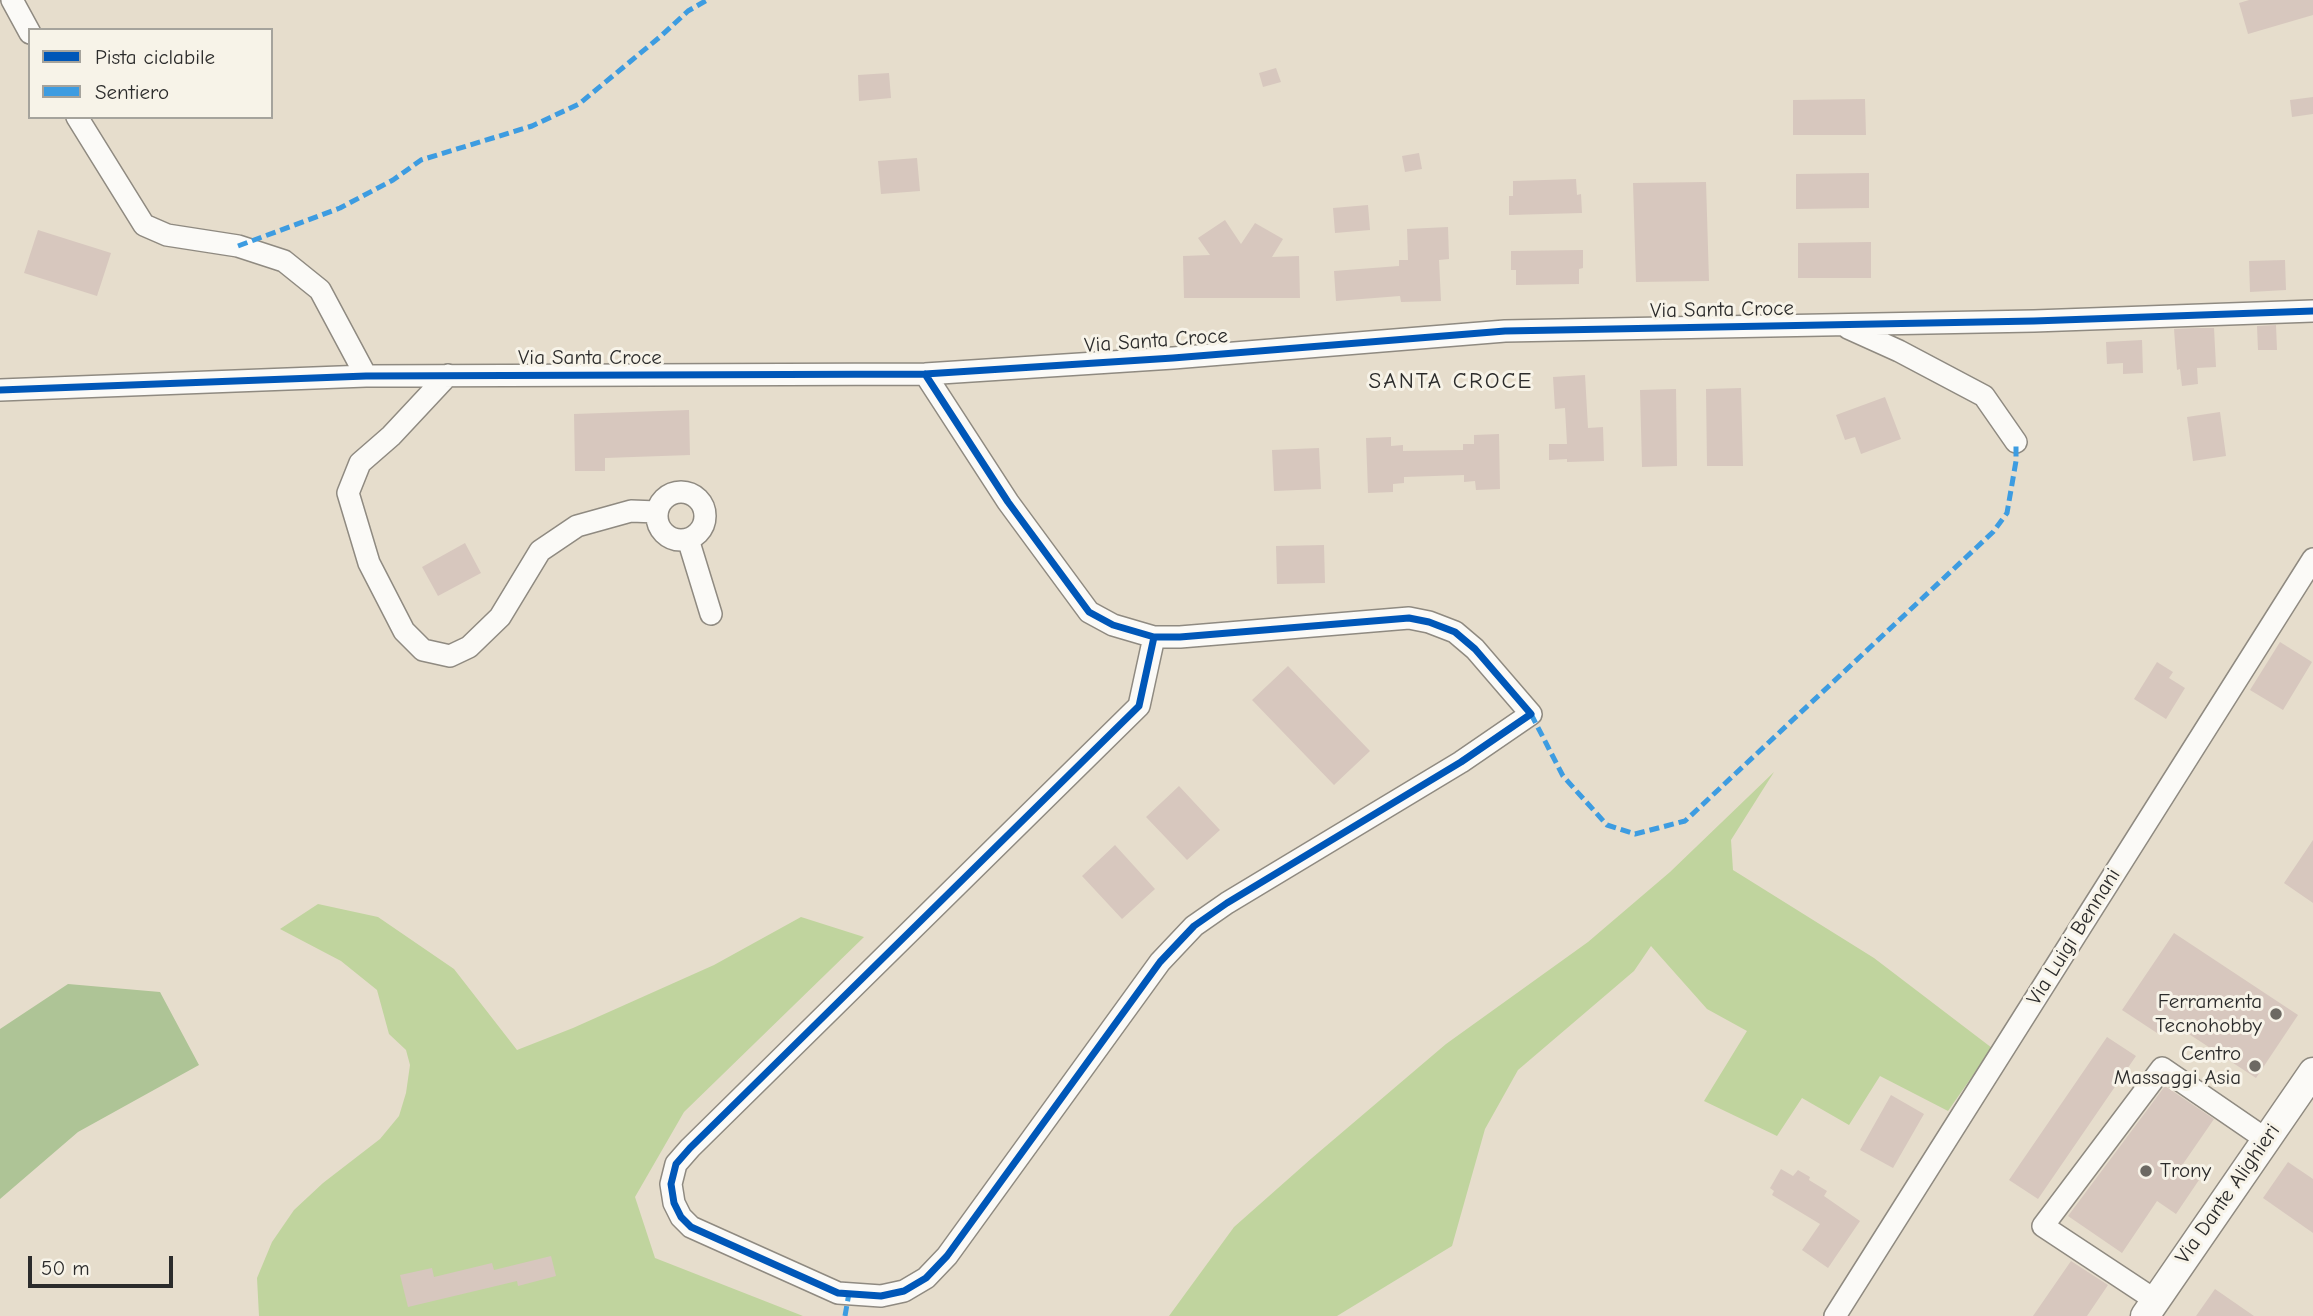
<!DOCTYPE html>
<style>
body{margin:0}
#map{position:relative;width:2313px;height:1316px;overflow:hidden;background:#e6ddcc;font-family:"Comic Neue",sans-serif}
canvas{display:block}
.legend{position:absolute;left:28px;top:28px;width:245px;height:91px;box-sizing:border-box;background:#f7f3e8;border:2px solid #a5a39c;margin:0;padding:9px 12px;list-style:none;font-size:21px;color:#2b2b2b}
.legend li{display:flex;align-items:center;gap:14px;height:35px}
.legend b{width:35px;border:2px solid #a5a39c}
.scale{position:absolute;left:28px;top:1256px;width:145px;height:32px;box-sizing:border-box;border:4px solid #2b2b2b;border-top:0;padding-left:9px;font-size:21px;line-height:24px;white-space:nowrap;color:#2b2b2b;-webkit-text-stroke:5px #f7f3e8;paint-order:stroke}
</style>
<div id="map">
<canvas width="2313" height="1316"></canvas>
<ul class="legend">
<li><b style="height:9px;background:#0057b8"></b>Pista ciclabile</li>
<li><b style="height:9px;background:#3d9ce1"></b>Sentiero</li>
</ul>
<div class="scale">50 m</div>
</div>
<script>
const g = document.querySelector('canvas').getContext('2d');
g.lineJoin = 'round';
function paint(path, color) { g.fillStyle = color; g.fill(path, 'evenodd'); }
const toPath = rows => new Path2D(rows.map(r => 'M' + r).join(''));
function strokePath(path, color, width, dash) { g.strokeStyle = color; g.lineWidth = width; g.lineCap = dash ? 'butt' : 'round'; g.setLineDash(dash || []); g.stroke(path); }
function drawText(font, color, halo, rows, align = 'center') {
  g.font = font + ' "Comic Neue",sans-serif'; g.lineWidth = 6; g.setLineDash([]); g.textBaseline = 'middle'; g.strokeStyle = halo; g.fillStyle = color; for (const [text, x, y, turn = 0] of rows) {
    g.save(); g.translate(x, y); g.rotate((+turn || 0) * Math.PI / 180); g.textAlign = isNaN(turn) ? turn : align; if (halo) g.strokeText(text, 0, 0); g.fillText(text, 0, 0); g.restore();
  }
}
paint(toPath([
 [1774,772,1731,840,1733,870,1874,958,1992,1048,1948,1111,1880,1076,1849,1125,1802,1098,1777,1136,1704,1101,1747,1031,1707,1009,1651,946,1634,971,1518,1070,1485,1129,1452,1246,1337,1316,1169,1316,1234,1227,1312,1158,1446,1044,1588,942,1670,872],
 [318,904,378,917,454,969,517,1050,573,1028,714,965,801,917,864,937,684,1112,635,1197,655,1258,803,1316,259,1316,257,1278,272,1242,294,1210,323,1183,380,1139,399,1116,406,1093,410,1065,406,1050,389,1034,377,990,341,961,280,929]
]), '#c0d49e');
paint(toPath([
 [68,984,160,992,199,1065,78,1132,0,1199,0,1029]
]), '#aec496');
paint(toPath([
 [2249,0,2313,0,2313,15,2248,34,2239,3],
 [1276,68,1281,82,1263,87,1259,73],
 [889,73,891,98,859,101,858,75],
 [2313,97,2313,114,2292,117,2290,100],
 [1865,99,1866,135,1793,135,1793,100],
 [1419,153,1422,169,1405,172,1402,156],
 [917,158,920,191,881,194,878,161],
 [1869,173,1869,208,1796,209,1796,174],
 [1576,179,1577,195,1581,194,1582,213,1509,215,1509,196,1513,196,1513,181],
 [1706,182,1709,281,1636,282,1633,183],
 [1368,205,1370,230,1335,233,1333,208],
 [1225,220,1241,244,1255,223,1283,239,1272,257,1299,256,1300,298,1184,298,1183,256,1210,255,1198,238],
 [1448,227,1449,259,1439,260,1441,301,1401,302,1400,296,1336,301,1334,271,1399,266,1399,260,1408,260,1407,229],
 [38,230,111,253,97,296,24,273],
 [1871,242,1871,278,1798,278,1798,243],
 [1583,250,1583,268,1579,269,1579,284,1516,285,1516,270,1511,270,1511,251],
 [2285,260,2286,290,2250,292,2249,261],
 [2276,325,2277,350,2258,350,2257,326],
 [2197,328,2214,328,2216,367,2197,368,2198,384,2182,386,2180,369,2177,370,2174,329],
 [2142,340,2143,373,2123,374,2123,363,2107,364,2106,342],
 [1585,375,1588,428,1603,427,1604,461,1567,462,1567,459,1549,460,1549,444,1567,444,1565,408,1555,409,1553,377],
 [1741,388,1743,466,1707,466,1706,389],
 [1676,389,1677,466,1642,467,1640,390],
 [1885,397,1901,439,1861,454,1855,437,1845,440,1836,415],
 [689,410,690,455,605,458,605,471,575,471,574,414],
 [2220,412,2226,456,2193,461,2187,417],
 [1499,434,1500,489,1476,490,1475,481,1464,482,1464,475,1404,477,1404,483,1393,484,1393,492,1368,493,1366,438,1391,437,1391,446,1403,445,1403,451,1463,450,1463,444,1474,444,1474,435],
 [1319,448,1321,489,1274,491,1272,450],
 [465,543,481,573,438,596,422,567],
 [1324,545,1325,583,1277,584,1276,546],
 [2280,642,2312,662,2283,710,2250,690],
 [2157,662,2173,672,2169,678,2185,688,2166,719,2134,699],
 [1288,666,1370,751,1334,785,1252,700],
 [1179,786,1220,830,1187,860,1146,817],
 [2313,840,2313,903,2284,883],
 [1115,845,1155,889,1122,919,1082,876],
 [2174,933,2298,1015,2256,1078,2166,1019,2157,1033,2122,1010],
 [2107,1037,2136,1056,2038,1199,2009,1180],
 [2165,1086,2214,1119,2183,1164,2201,1177,2176,1214,2157,1201,2122,1253,2068,1216],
 [1891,1095,1924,1114,1893,1168,1860,1150],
 [2288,1162,2313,1179,2313,1233,2263,1198],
 [1781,1169,1793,1176,1798,1170,1810,1177,1809,1180,1827,1191,1824,1196,1860,1221,1828,1268,1802,1250,1820,1224,1772,1195,1774,1191,1770,1188],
 [551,1256,556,1276,518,1286,517,1281,408,1307,400,1275,432,1268,434,1277,492,1263,494,1270],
 [2071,1261,2108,1285,2087,1316,2033,1316],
 [2215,1289,2254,1316,2196,1316]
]), '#d7c7be');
const minor = toPath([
 [12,0,30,33],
 [77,117,144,225,167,235,238,246,284,261,320,290,366,376],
 [1848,328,1899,351,1984,396,2016,442],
 [925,374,1008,502,1089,612,1113,625,1154,637,1180,637,1409,618,1429,622,1455,632,1475,649,1531,714,1461,762,1227,903,1194,926,1160,962,947,1256,926,1278,904,1291,881,1296,838,1293,691,1227,681,1217,674,1203,671,1184,676,1164,690,1148,1139,706,1154,637],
 [448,375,391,436,360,463,348,493,369,563,404,631,423,650,450,656,469,647,500,617,540,551,577,526,631,511,657,512],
 [0,390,366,376,925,374,1173,358,1505,331,2034,321,2313,311],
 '657 516a24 24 0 1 1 48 0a24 24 0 1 1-48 0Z',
 [688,539,711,614],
 [2155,1300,2043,1226,2162,1068,2267,1140],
 [1835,1316,2313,559]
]);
const major = toPath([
 [2145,1316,2313,1072]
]);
strokePath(minor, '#8f8a81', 24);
strokePath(major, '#8f8a81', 31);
strokePath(minor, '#fbfaf7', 21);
strokePath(major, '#fbfaf7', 28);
strokePath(toPath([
 [238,246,340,208,393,180,421,160,532,126,579,104,661,36,688,11,707,0],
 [1531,714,1563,776,1607,825,1635,834,1685,821,1993,532,2007,513,2016,461,2016,442],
 [845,1316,849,1293]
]), '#3d9ce1', 5, [10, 5]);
strokePath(toPath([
 [925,374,1008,502,1089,612,1113,625,1154,637,1180,637,1409,618,1429,622,1455,632,1475,649,1531,714,1461,762,1227,903,1194,926,1160,962,947,1256,926,1278,904,1291,881,1296,838,1293,691,1227,681,1217,674,1203,671,1184,676,1164,690,1148,1139,706,1154,637],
 [0,390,366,376,925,374,1173,358,1505,331,2034,321,2313,311]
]), '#0057b8', 7);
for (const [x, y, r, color] of [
 [2276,1014,7,"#6c6963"],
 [2255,1066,7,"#6c6963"],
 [2146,1171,7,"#6c6963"]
]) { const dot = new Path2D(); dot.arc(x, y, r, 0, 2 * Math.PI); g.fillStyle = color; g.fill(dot); strokePath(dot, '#f7f3e8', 2.5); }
drawText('21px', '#2b2b2b', '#f7f3e8', [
 ["Via Santa Croce",1722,310,-1],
 ["Via Santa Croce",1156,341,-4],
 ["Via Santa Croce",590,358],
 ["Via Luigi Bennani",2074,937,-58],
 ["Via Dante Alighieri",2228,1194,-55]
]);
drawText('21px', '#2b2b2b', '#f7f3e8', [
 ["Ferramenta",2262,1002],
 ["Tecnohobby",2262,1026],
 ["Centro",2241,1054],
 ["Massaggi Asia",2241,1078],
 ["Trony",2160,1171,"left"]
], 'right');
g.letterSpacing = '2px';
drawText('23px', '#2b2b2b', '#f7f3e8', [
 ["SANTA CROCE",1451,381]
]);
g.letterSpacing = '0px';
</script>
